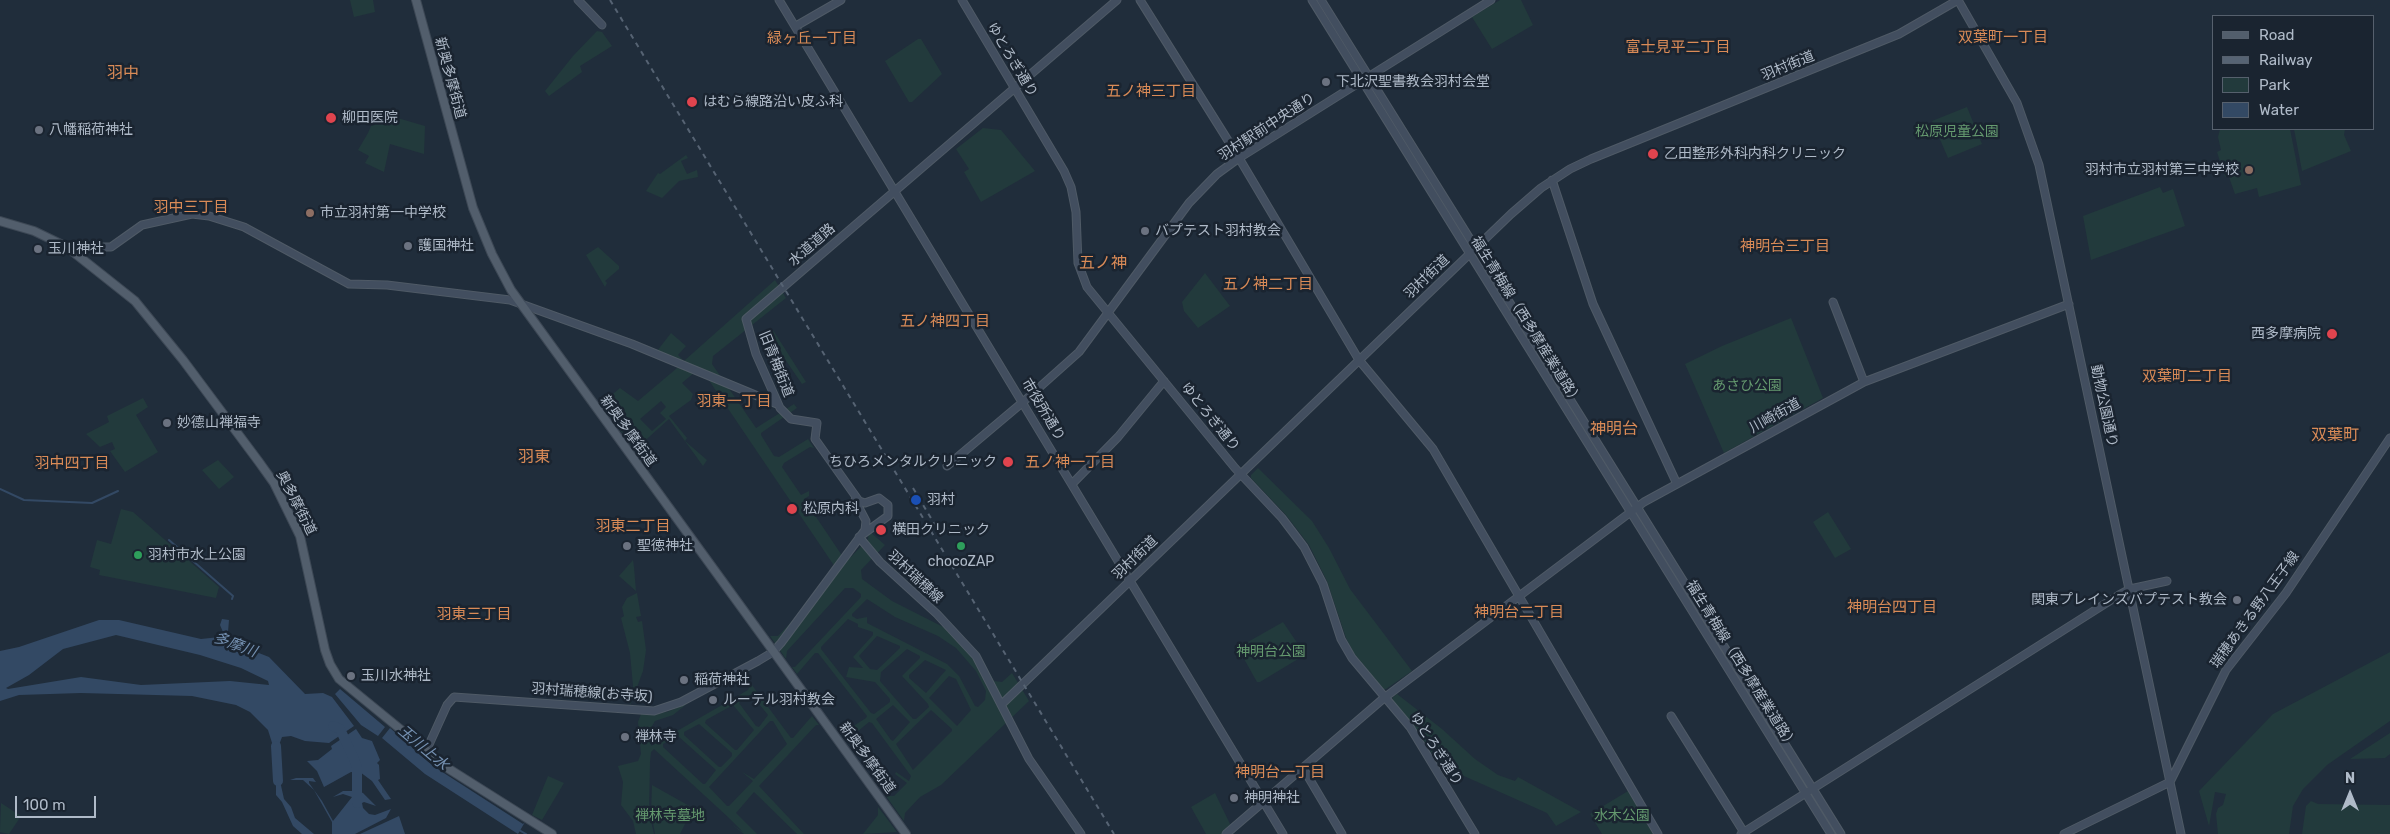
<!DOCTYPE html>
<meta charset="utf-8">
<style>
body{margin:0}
#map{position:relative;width:2390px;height:834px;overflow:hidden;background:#202d3b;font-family:Rubik,sans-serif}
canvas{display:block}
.legend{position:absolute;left:2212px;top:15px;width:162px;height:115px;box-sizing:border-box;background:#1a2430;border:1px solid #56606d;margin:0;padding:6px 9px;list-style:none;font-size:15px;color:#afbac8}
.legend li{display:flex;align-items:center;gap:10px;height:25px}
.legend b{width:25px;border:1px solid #56606d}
.north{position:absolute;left:2325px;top:769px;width:50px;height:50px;-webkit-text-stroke:4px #1a2430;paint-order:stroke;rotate:0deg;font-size:14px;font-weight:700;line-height:20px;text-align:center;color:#afbac8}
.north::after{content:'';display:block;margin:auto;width:18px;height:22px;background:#afbac8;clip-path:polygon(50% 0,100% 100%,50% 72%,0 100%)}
.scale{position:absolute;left:15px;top:796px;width:81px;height:22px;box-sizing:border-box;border:2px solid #afbac8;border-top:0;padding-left:6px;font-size:15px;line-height:18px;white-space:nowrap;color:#afbac8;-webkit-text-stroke:4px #1a2430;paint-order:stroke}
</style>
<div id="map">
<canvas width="2390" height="834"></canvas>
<ul class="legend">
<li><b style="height:6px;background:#525e6c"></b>Road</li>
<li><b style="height:6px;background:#566373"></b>Railway</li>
<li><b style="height:14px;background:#223a3c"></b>Park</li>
<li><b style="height:14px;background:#334964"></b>Water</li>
</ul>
<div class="north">N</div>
<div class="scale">100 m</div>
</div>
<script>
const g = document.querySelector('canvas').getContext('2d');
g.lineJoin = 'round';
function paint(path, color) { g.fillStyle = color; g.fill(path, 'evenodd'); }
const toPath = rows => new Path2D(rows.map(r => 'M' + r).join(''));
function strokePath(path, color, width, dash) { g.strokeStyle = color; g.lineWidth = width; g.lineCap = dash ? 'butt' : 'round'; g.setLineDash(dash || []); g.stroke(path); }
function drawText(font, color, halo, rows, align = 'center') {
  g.font = font + ' Rubik,"Noto Sans JP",sans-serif'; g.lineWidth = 5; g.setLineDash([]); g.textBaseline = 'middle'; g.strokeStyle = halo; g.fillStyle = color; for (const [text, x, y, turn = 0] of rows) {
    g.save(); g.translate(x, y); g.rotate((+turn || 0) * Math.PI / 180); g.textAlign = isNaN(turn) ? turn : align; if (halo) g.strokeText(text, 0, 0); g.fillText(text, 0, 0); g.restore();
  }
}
paint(toPath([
 [350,0,373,0,375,12,354,17],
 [1500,0,1521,0,1533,25,1492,49,1472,17],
 [597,31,602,32,612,46,580,66,582,72,549,96,545,91,573,56],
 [918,39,921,39,942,74,912,102,909,102,885,61],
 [1967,107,1982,144,1948,158,1932,121],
 [377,112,425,126,424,154,390,144,384,172,365,163,369,156,358,150,368,133],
 [983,128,1001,130,1035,171,981,202,964,172,969,169,956,149],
 [2220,129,2290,129,2301,185,2259,197,2257,188,2235,194,2229,177,2225,177,2217,152,2221,150,2218,137],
 [2294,129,2345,129,2344,135,2351,151,2302,171],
 [686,155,688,158,681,161,687,174,697,170,698,177,679,181,662,198,646,191,658,173,660,174],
 [2160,187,2163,193,2173,189,2185,226,2091,260,2083,216],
 [598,247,619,266,619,269,605,281,607,283,605,287,586,255],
 [1205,273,1230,306,1198,328,1184,311,1182,302],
 [775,280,786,298,713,356,712,364,756,428,794,404,797,408,761,433,761,435,774,456,779,457,808,439,814,448,810,447,784,463,782,467,801,495,809,491,809,496,804,499,843,557,851,557,868,539,869,531,885,545,861,570,862,579,892,601,961,636,980,655,994,681,1002,682,1012,673,1029,701,941,785,920,797,905,813,904,821,886,796,894,796,907,783,895,774,896,772,909,781,911,776,872,723,869,722,846,741,841,734,866,718,867,716,818,653,815,653,797,674,792,667,795,667,861,597,861,594,853,588,845,588,787,651,786,659,770,636,778,636,835,575,835,567,704,373,695,372,682,383,693,394,691,400,669,416,687,438,685,441,707,460,703,466,669,419,639,446,639,449,636,452,601,404,620,388,638,401,683,363,657,351,671,333,686,346,678,355,684,361],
 [661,401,666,407,660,413,666,419,652,431,640,419],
 [867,599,895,617,938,636,956,648,976,671,986,691,985,700,978,707,975,706,959,676,947,664,867,623,867,617,857,619,852,616,852,614],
 [848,619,858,624,858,627,873,632,873,635,853,657,863,668,849,667,846,677,875,682,890,699,890,702,874,714,871,713,821,649,821,647],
 [877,636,900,646,900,648,877,670,870,669,859,656],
 [907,649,920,656,920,658,902,676,928,704,929,707,916,719,913,719,880,681,881,672],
 [925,660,946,670,926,693,909,678,909,675],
 [949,676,956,679,971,710,957,726,929,698],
 [893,705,910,722,893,741,891,740,876,719],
 [931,710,952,729,952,731,913,770,896,744],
 [1791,318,1823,398,1724,453,1685,364,1722,346],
 [773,330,806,382,802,384,769,336,767,335],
 [143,398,148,407,136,415,158,452,125,472,110,451,115,449,112,442,100,447,86,434,109,422,107,416],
 [218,460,234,477,219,489,202,470],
 [1258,468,1312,521,1329,548,1350,589,1412,671,1386,689,1383,689,1353,652,1346,638,1327,581,1309,545,1286,515,1251,478,1251,475],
 [121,509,133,512,219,587,216,598,99,575,100,570,90,567,97,540,111,544],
 [1828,512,1851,549,1835,558,1813,522],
 [633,560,634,567,636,591,619,576],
 [637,593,641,616,636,617,638,622,642,621,646,650,643,671,630,706,633,686,630,653,621,618,624,616,622,607,627,598],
 [1283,622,1304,653,1303,656,1260,682,1257,682,1239,650,1239,647],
 [2390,652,2390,721,2327,765,2303,789,2293,806,2289,834,2218,834,2216,814,2218,808,2223,805,2226,794,2215,792,2209,826,2199,791,2273,714],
 [747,674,746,677,791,738,793,738,812,716,819,725,816,725,759,786,804,834,797,834,754,792,736,813,757,834,744,834,731,824,743,832,729,818,654,749,651,752,650,762,649,812,654,834,636,834,633,821,621,805,623,782,618,766,638,761,641,754,638,722,641,714,667,712,688,703,673,715,655,721,652,726,651,746,748,690,749,688,739,678],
 [751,694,768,715,759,727,756,726,739,703],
 [733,705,754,730,737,750,735,750,705,723,706,720],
 [770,721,773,721,787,744,754,779,742,772,753,781,729,806,727,806,709,787],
 [699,724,732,753,732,756,721,767,719,767,684,735,684,732],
 [678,736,716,770,705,784,703,784,663,747,663,744],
 [1397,694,1442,729,1475,759,1498,775,1515,781,1518,777,1581,812,1590,814,1628,791,1653,834,1602,834,1590,814,1581,812,1556,826,1547,813,1455,772,1445,774,1424,741,1392,700,1393,697],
 [2390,733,2390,754,2385,758,2350,759],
 [548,776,564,783,542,820,532,815],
 [652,785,693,808,680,834,655,834,651,812],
 [1215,793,1231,826,1222,834,1206,834,1191,807],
 [2311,801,2318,804,2390,805,2390,834,2302,834,2306,806],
 [1,803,21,816,9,834,0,832],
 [878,807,888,820,897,832,863,834,878,815]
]), '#223a3c');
paint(toPath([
 [222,619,229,620,228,632,236,644,269,657,305,694,323,693,332,697,354,726,329,743,305,741,291,736,282,737,279,745,273,746,268,730,250,712,236,705,192,696,81,693,19,695,0,701,0,651,19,647,99,620,119,620,201,639,220,637,223,632,220,625],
 [116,635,200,655,241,668,268,681,269,685,230,681,141,685,81,677,8,689,6,688,29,675,63,649],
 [340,689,385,727,378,736,361,725,335,694],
 [390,728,433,766,523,824,525,822,518,834,425,774,382,738],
 [356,729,362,738,372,741,380,760,377,763,379,765,380,779,378,780,391,799,385,800,372,781,360,772,351,772,324,787,317,771,307,761,318,760,332,749,331,746],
 [296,778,313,778,316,782,309,781,309,783,322,801,333,821,352,797,343,794,333,797,343,791,358,791,363,793,376,806,364,802,362,803,363,808,369,814,375,815,391,809,386,818,355,834,332,834,332,822,314,790,303,780,290,780],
 [276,781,280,781,284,799,291,807,295,818,314,834,302,834,293,826,282,802,276,795],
 [399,816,405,834,360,834]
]), '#334964');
strokePath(toPath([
 [0,489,24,500,92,503,118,491],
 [169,540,233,596,232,599],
 [519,830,526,834]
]), '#334964', 2);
strokePath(toPath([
 [333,726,340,729,354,759,357,767,357,803],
 [276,746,278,781]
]), '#334964', 10);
const secondary = toPath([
 [578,0,602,25],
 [779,0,1283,834],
 [962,0,1064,171,1071,187,1076,212,1078,263,1087,287,1235,468,1282,518,1304,547,1323,584,1341,639,1352,658,1410,727,1475,834],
 [1140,0,1239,158,1359,360,1433,449,1658,834],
 [1312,0,1831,834],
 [1321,0,1841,834],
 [796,26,841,0],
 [1552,180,1593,304,1677,484],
 [67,247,111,247,142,225,192,214,209,216,244,227,349,284,387,285,510,300,632,344,777,404],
 [1833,302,1864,382],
 [947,466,1023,402,1079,352,1189,203,1217,174,1239,158,1491,0],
 [1072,484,1118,437,1164,381],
 [859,537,888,516,888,505,879,498,865,503,859,501,815,439,817,423,791,419,780,408,756,354,746,319,1117,0],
 [859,537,880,562,937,614,976,656,1029,759,1081,834],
 [1002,704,1511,214,1541,188,1570,169,1591,159,1899,34,1958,0,2017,103,2039,165,2181,834],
 [1671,716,1745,834],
 [427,749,447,705,454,697,654,711,681,702,758,661,773,652,781,643,865,530,866,521,855,500],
 [1303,768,1342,834],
 [1226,834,1384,698,1644,502,1864,382,2069,304],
 [1741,834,2119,595,2130,589,2167,581],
 [2064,834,2170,782,2226,670,2286,593,2390,438]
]);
const primary = toPath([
 [416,0,473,208,492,254,511,290,906,834],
 [0,221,34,231,67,247,135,301,183,360,259,462,274,483,300,536,325,650,330,664,339,679,449,769,552,834]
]);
strokePath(secondary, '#4f5a66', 9);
strokePath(primary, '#3d4855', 10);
strokePath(secondary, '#424e5f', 7);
strokePath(primary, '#525e6c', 8);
strokePath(toPath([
 [610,0,1114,834],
 [913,488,935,525]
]), '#566373', 2, [5, 5]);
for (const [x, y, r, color] of [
 [1326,82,5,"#6b7280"],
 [692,102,6,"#e0444e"],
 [331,118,6,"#e0444e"],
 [39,130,5,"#6b7280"],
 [1653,154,6,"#e0444e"],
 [2249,170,5,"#8d6e63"],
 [310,213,5,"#8d6e63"],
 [1145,231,5,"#6b7280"],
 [408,246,5,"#6b7280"],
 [38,249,5,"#6b7280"],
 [2332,334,6,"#e0444e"],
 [167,423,5,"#6b7280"],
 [1008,462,6,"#e0444e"],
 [916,500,6,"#1a4fb4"],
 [792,509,6,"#e0444e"],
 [881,530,6,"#e0444e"],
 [627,546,5,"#6b7280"],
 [961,546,5,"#2e9e5b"],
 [138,555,5,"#2e9e5b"],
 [2237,600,5,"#6b7280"],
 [351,676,5,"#6b7280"],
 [684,680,5,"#6b7280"],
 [713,700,5,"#6b7280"],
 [625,737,5,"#6b7280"],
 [1234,798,5,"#6b7280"]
]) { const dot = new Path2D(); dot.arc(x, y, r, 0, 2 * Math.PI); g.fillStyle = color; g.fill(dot); strokePath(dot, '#1a2430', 2); }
drawText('14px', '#afbac8', '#1a2430', [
 ["ゆとろぎ通り",1012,60,59],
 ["羽村街道",1788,66,-22],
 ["新奥多摩街道",450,78,75],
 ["羽村駅前中央通り",1267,127,-33],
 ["水道道路",812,245,-41],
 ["羽村街道",1427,277,-44],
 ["福生青梅線（西多摩産業道路）",1526,321,58],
 ["旧青梅街道",776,364,68],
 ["動物公園通り",2104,406,78],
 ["市役所通り",1043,410,59],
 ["川崎街道",1775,416,-29],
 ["ゆとろぎ通り",1210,417,51],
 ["新奥多摩街道",628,431,54],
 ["奥多摩街道",296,503,63],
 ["羽村街道",1135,558,-44],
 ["羽村瑞穂線",915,577,43],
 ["瑞穂あきる野八王子線",2255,610,-54],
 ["福生青梅線（西多摩産業道路）",1741,665,58],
 ["羽村瑞穂線(お寺坂)",592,693,4],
 ["ゆとろぎ通り",1436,749,57],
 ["新奥多摩街道",867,758,54]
]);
drawText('14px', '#afbac8', '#1a2430', [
 ["下北沢聖書教会羽村会堂",1336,82],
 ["はむら線路沿い皮ふ科",703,102],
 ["柳田医院",342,118],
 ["八幡稲荷神社",49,130],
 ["乙田整形外科内科クリニック",1664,154],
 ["羽村市立羽村第三中学校",2239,170,"right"],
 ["市立羽村第一中学校",320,213],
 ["バプテスト羽村教会",1155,231],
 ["護国神社",418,246],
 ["玉川神社",48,249],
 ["西多摩病院",2321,334,"right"],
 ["妙德山禅福寺",177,423],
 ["ちひろメンタルクリニック",997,462,"right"],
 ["羽村",927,500],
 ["松原内科",803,509],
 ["横田クリニック",892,530],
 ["聖徳神社",637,546],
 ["羽村市水上公園",148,555],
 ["chocoZAP",961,562,"center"],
 ["関東プレインズバプテスト教会",2227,600,"right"],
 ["玉川水神社",361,676],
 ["稲荷神社",694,680],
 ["ルーテル羽村教会",723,700],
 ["禅林寺",635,737],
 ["神明神社",1244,798]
], 'left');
drawText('14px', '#659a6f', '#1a2430', [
 ["松原児童公園",1957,132],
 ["あさひ公園",1747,386],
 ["神明台公園",1271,652],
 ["禅林寺墓地",670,816],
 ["水木公園",1622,816]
]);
drawText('15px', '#da8b57', '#1a2430', [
 ["双葉町一丁目",2003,38],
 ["緑ヶ丘一丁目",812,39],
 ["富士見平二丁目",1678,48],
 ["五ノ神三丁目",1151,92],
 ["羽中三丁目",191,208],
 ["神明台三丁目",1785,247],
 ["五ノ神二丁目",1268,285],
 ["五ノ神四丁目",945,322],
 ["双葉町二丁目",2187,377],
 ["羽東一丁目",734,402],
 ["五ノ神一丁目",1070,463],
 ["羽中四丁目",72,464],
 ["羽東二丁目",633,527],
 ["神明台四丁目",1892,608],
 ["神明台二丁目",1519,613],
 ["羽東三丁目",474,615],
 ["神明台一丁目",1280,773]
]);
drawText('italic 15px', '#7591b2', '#1a2430', [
 ["多摩川",235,645,20],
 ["玉川上水",423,748,40]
]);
drawText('16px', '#da8b57', '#1a2430', [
 ["羽中",123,73],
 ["五ノ神",1103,263],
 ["神明台",1614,429],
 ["双葉町",2335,435],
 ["羽東",534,457]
]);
</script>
